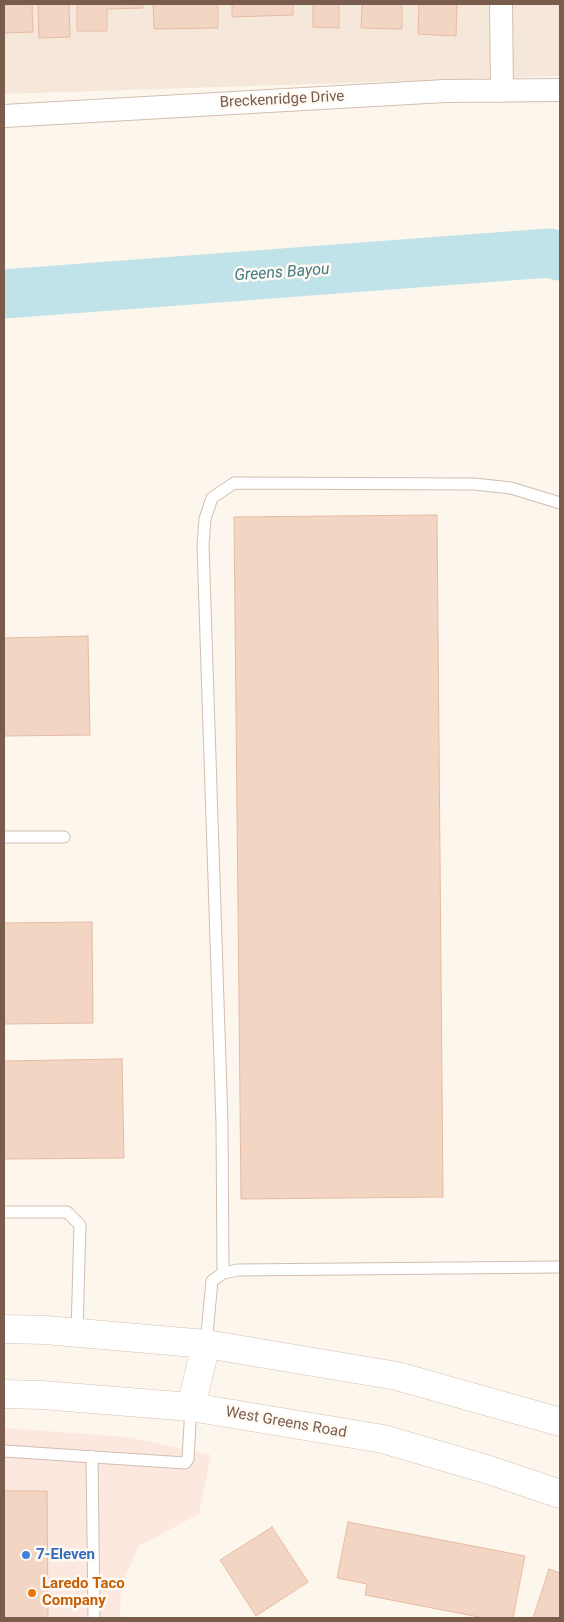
<!DOCTYPE html>
<style>
body{margin:0}
#map{position:relative;width:564px;height:1622px;overflow:hidden;background:#fdf6ec;font-family:Roboto,sans-serif}
canvas{display:block}
.frame{position:absolute;inset:0;border:5px solid #7a5c4d;pointer-events:none}
</style>
<div id="map">
<canvas width="564" height="1622"></canvas>
<div class="frame"></div>
</div>
<script>
const g = document.querySelector('canvas').getContext('2d');
g.lineJoin = 'round';
function paint(path, color) { g.fillStyle = color; g.fill(path, 'evenodd'); }
const toPath = rows => new Path2D(rows.map(r => 'M' + r).join(''));
function strokePath(path, color, width, dash) { g.strokeStyle = color; g.lineWidth = width; g.lineCap = dash ? 'butt' : 'round'; g.setLineDash(dash || []); g.stroke(path); }
function drawText(font, color, halo, rows, align = 'center') {
  g.font = font + ' Roboto,sans-serif'; g.lineWidth = 5; g.setLineDash([]); g.textBaseline = 'middle'; g.strokeStyle = halo; g.fillStyle = color; for (const [text, x, y, turn = 0] of rows) {
    g.save(); g.translate(x, y); g.rotate((+turn || 0) * Math.PI / 180); g.textAlign = isNaN(turn) ? turn : align; if (halo) g.strokeText(text, 0, 0); g.fillText(text, 0, 0); g.restore();
  }
}
paint(toPath([
 [4,4,560,4,560,76,4,94]
]), '#f5e8da');
paint(toPath([
 [4,1428,127,1437,211,1455,199,1514,139,1546,121,1586,120,1618,4,1618]
]), '#fde8e0');
strokePath(toPath([
 [4,294,549,253,560,256]
]), '#bfe3e8', 49);
const building = toPath([
 [4,4,32,4,33,32,4,33,4,4],
 [38,4,69,4,70,37,39,38,38,4],
 [77,4,143,4,143,8,107,9,107,31,77,31,77,4],
 [153,4,218,4,218,28,154,29,153,4],
 [232,4,293,4,293,15,232,17,232,4],
 [313,4,339,4,339,28,313,27,313,4],
 [362,4,402,4,402,29,361,28,362,4],
 [419,4,457,4,456,36,418,34,419,4],
 [437,515,443,1197,241,1199,234,517,437,515],
 [88,636,90,735,4,736,4,638,88,636],
 [92,922,93,1023,4,1024,4,923,92,922],
 [122,1059,124,1158,4,1159,4,1061,122,1059],
 [4,1491,47,1491,48,1618,4,1618,4,1491],
 [348,1522,525,1556,513,1618,484,1618,365,1595,367,1584,337,1578,348,1522],
 [272,1527,308,1582,256,1616,220,1560,272,1527],
 [549,1569,560,1573,560,1618,533,1618,549,1569]
]);
paint(building, '#f3d5c3');
strokePath(building, '#e6bba3', 1);
const service = toPath([
 [4,837,64,837],
 [4,1212,67,1212,80,1225,77,1333],
 [223,1273,222,1123,203,545,205,519,212,498,234,483,474,484,511,488,560,503],
 [206,1344,212,1281,223,1273,238,1270,560,1267],
 [4,1451,185,1463,188,1459,191,1407],
 [92,1456,94,1618]
]);
const minor = toPath([
 [501,4,502,91],
 [4,116,445,91,560,90]
]);
const secondary = toPath([
 [4,1329,45,1330,206,1344,397,1376,560,1422],
 [4,1394,42,1395,191,1407,383,1439,486,1469,560,1494],
 [191,1407,206,1344]
]);
strokePath(service, '#d1beb0', 13);
strokePath(minor, '#d1beb0', 24);
strokePath(secondary, '#d6c0b0', 29);
strokePath(service, '#fff', 11);
strokePath(minor, '#fff', 22);
strokePath(secondary, '#fff', 28);
for (const [x, y, r, color] of [
 [26,1555,5,"#3f7fe0"],
 [32,1593,5,"#e8710a"]
]) { const dot = new Path2D(); dot.arc(x, y, r, 0, 2 * Math.PI); g.fillStyle = color; g.fill(dot); strokePath(dot, '#fffaf3', 2); }
drawText('15px', '#7a5c4d', '#fffaf3', [
 ["Breckenridge Drive",282,100,-3],
 ["West Greens Road",286,1423,10]
]);
drawText('bold 15px', '#366cbe', '#fffaf3', [
 ["7-Eleven",36,1555]
], 'left');
drawText('bold 15px', '#c56008', '#fffaf3', [
 ["Laredo Taco",42,1584],
 ["Company",42,1601]
], 'left');
drawText('italic 16px', '#437c86', '#fffaf3', [
 ["Greens Bayou",282,273,-4]
]);
</script>
